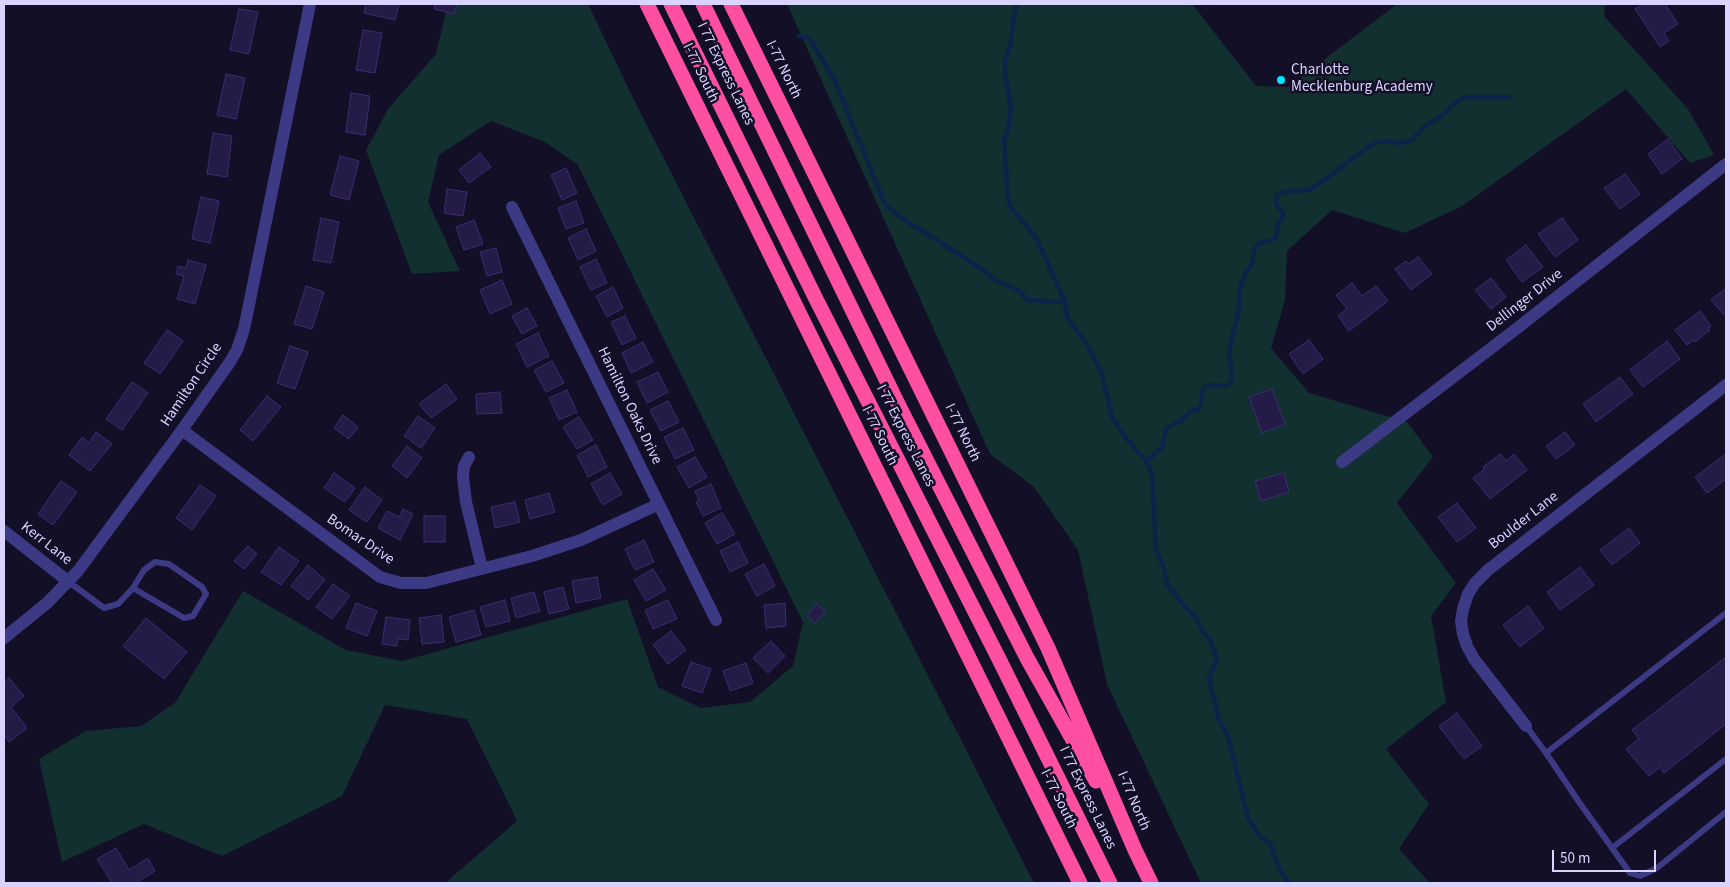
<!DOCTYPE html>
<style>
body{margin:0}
#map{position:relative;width:1730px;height:887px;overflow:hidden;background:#130f26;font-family:"Source Sans 3",sans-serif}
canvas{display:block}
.frame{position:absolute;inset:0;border:5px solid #d9d4ff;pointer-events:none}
.scale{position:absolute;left:1552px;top:850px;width:104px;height:22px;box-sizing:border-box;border:2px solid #d9d4ff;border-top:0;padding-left:6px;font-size:15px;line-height:18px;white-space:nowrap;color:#d9d4ff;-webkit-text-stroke:4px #130f26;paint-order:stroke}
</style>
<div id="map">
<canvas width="1730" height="887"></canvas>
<div class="frame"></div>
<div class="scale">50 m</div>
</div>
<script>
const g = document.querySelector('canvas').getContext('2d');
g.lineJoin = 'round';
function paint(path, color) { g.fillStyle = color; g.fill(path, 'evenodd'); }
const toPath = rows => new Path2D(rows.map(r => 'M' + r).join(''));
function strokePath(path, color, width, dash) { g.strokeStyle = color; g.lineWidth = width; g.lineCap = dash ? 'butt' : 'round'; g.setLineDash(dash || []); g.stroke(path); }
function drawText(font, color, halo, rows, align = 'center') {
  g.font = font + ' "Source Sans 3",sans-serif'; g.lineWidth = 5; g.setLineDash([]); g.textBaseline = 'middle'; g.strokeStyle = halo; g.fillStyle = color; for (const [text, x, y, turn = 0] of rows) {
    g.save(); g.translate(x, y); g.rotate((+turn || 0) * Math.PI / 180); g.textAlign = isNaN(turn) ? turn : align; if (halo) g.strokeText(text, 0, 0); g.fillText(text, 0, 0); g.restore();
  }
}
paint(toPath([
 [448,4,588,4,635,102,1034,883,445,883,517,821,467,719,385,705,342,796,222,856,144,824,62,862,39,759,86,731,141,726,175,703,243,591,346,650,402,661,627,599,658,687,701,708,750,702,793,666,803,622,578,165,545,142,491,121,439,155,428,202,460,271,412,274,366,150,388,109,436,54],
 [787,4,1189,4,1194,6,1256,86,1288,87,1397,4,1605,4,1604,16,1688,109,1714,155,1690,163,1626,89,1462,206,1405,233,1332,210,1287,251,1285,300,1271,348,1309,393,1407,422,1433,457,1397,503,1456,583,1431,616,1446,702,1386,749,1429,804,1399,849,1430,883,1201,883,1107,684,1078,550,1034,487,990,454]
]), '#12302f');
strokePath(toPath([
 [1016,4,1010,46,1005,59,1005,72,1011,108,1008,131,1004,139,1008,199,1012,209,1037,239,1065,302,1067,317,1087,345,1102,374,1112,417,1126,438,1146,461,1152,474,1156,550,1164,568,1167,584,1184,606,1196,617,1203,632,1210,640,1217,660,1209,678,1219,720,1228,736,1248,818,1259,836,1270,844,1280,870,1289,883],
 [799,36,807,37,812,42,835,81,883,200,888,207,902,218,983,270,995,280,1020,291,1027,300,1065,302],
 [1146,461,1162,448,1166,428,1181,421,1190,411,1197,410,1201,404,1203,389,1208,385,1225,386,1231,383,1232,376,1229,352,1239,309,1239,292,1245,274,1253,262,1254,250,1257,246,1259,243,1269,241,1275,238,1278,231,1277,225,1284,215,1276,203,1277,195,1284,192,1309,190,1318,185,1369,146,1377,142,1384,141,1400,143,1412,140,1425,126,1442,116,1453,104,1464,97,1510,97]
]), '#0c2248', 4.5);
const building = toPath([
 [366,4,392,4,399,5,395,20,364,13,366,4],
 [435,4,457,4,454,14,434,9,435,4],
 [1644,4,1665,4,1678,24,1664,33,1669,41,1660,47,1635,9,1644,4],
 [239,9,258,12,249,54,230,50,239,9],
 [363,30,382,33,375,73,356,70,363,30],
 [226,74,245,78,236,119,217,115,226,74],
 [351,93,370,96,365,135,346,132,351,93],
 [213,133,232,136,227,177,207,174,213,133],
 [1668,139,1682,159,1662,174,1648,154,1668,139],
 [480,153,491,167,469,183,459,170,480,153],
 [340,156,359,161,349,200,330,195,340,156],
 [566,168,577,193,562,200,551,175,566,168],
 [1625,174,1640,194,1620,209,1604,188,1625,174],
 [447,189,467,192,463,216,444,213,447,189],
 [201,197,219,201,210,243,192,239,201,197],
 [576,201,584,223,566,229,558,208,576,201],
 [321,218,339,222,331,263,313,260,321,218],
 [1562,218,1578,240,1555,257,1538,234,1562,218],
 [474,220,483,244,464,250,456,227,474,220],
 [586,229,596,251,578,260,568,238,586,229],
 [1526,245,1543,267,1522,282,1506,260,1526,245],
 [496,248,502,272,487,276,480,252,496,248],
 [1418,257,1432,274,1411,290,1395,269,1406,261,1409,264,1418,257],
 [596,259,607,283,591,290,580,267,596,259],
 [188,260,206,265,195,304,177,299,184,276,176,274,178,266,186,268,188,260],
 [1491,278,1506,297,1491,309,1475,290,1491,278],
 [502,280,512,304,490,314,480,290,502,280],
 [1352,283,1362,296,1376,286,1388,301,1349,331,1338,316,1347,309,1336,295,1352,283],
 [306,286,324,292,312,329,294,324,306,286],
 [613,287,623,308,607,317,596,296,613,287],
 [1726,288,1726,314,1724,315,1711,300,1726,288],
 [527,308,537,326,522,334,512,316,527,308],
 [1700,311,1711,326,1708,328,1710,330,1695,342,1694,340,1687,345,1675,330,1700,311],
 [625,316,636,338,622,345,611,322,625,316],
 [167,330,183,341,160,374,144,363,167,330],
 [538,333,549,356,527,367,516,344,538,333],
 [1309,340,1323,359,1303,374,1289,354,1309,340],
 [1667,341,1680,359,1643,387,1630,370,1667,341],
 [643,342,653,362,631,373,622,353,643,342],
 [290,346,308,352,295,389,277,383,290,346],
 [552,361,564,383,546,392,534,370,552,361],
 [658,372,668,392,647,403,637,382,658,372],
 [1620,377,1633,394,1596,422,1583,404,1620,377],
 [132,382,148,393,122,430,106,419,132,382],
 [446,384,457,399,431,418,419,404,446,384],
 [1272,389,1285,424,1262,433,1249,397,1272,389],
 [567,390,577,412,559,420,549,398,567,390],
 [500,392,502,413,477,414,476,394,500,392],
 [267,396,281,407,253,441,240,430,267,396],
 [668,401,679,422,661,431,650,410,668,401],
 [343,415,358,427,349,439,334,428,343,415],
 [418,416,435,428,421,448,404,436,418,416],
 [579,417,593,440,577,449,563,427,579,417],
 [683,428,694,450,675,459,664,437,683,428],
 [96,432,112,444,90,471,69,455,82,437,89,443,96,432],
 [1565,432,1575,445,1556,459,1546,446,1565,432],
 [596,445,607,467,588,477,577,455,596,445],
 [407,446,422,458,407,478,392,466,407,446],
 [1500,454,1506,461,1514,454,1527,470,1490,499,1473,478,1485,469,1483,467,1500,454],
 [1726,454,1726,479,1707,493,1695,477,1726,454],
 [695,457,707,477,689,488,677,467,695,457],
 [334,473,355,488,345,502,324,488,334,473],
 [610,473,622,494,603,505,591,484,610,473],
 [1284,473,1289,492,1261,501,1255,481,1284,473],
 [61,481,77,492,53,525,38,514,61,481],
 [711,484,721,508,703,516,696,502,699,501,695,491,711,484],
 [200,485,216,496,192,530,176,518,200,485],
 [365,487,382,500,367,522,349,510,365,487],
 [549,493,555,512,530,519,525,500,549,493],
 [515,502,520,522,495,528,491,507,515,502],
 [1457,503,1476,528,1457,542,1438,517,1457,503],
 [403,509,413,514,400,540,378,528,387,511,399,517,403,509],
 [722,513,735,534,717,544,705,523,722,513],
 [424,516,445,516,445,542,424,542,424,516],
 [1629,528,1640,543,1612,565,1600,550,1629,528],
 [644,540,654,562,635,570,625,549,644,540],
 [738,542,748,563,730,572,720,551,738,542],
 [248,546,257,554,244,569,234,561,248,546],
 [279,547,299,561,281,585,261,572,279,547],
 [764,564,775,586,757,596,745,574,764,564],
 [308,565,325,580,308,600,291,586,308,565],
 [1580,567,1594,585,1560,610,1547,592,1580,567],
 [653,569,666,590,646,601,634,580,653,569],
 [597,577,601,598,576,603,572,581,597,577],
 [333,584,350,596,332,619,316,607,333,584],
 [563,587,569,609,549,614,544,592,563,587],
 [534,592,540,611,516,618,511,598,534,592],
 [505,600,510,621,486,627,480,607,505,600],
 [668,600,677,619,653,629,645,610,668,600],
 [356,603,377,611,367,636,346,628,356,603],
 [785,603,786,626,766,628,764,605,785,603],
 [816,604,825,611,815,623,807,616,816,604],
 [1528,606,1544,628,1520,647,1503,625,1528,606],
 [474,610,481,635,456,642,449,617,474,610],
 [441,615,444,642,422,644,419,618,441,615],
 [386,617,410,620,408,640,398,639,397,646,382,644,386,617],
 [146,618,187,652,164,679,123,646,146,618],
 [671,631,686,650,668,664,653,645,671,631],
 [771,641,785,656,768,673,753,658,771,641],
 [1726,657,1726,724,1664,773,1660,767,1649,776,1626,749,1639,739,1632,730,1726,657],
 [691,662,711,669,702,693,682,686,691,662],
 [746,663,753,683,730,691,723,671,746,663],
 [9,678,24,696,11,707,27,728,9,742,4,735,4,682,9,678],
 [1457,713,1482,746,1464,759,1439,726,1457,713],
 [116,848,129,870,148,858,155,871,136,883,112,883,97,859,116,848]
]);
paint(building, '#241b47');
strokePath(building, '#3b2d73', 1);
strokePath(toPath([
 [69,582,104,608,118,604,133,588,144,570,155,562,169,564,202,587,206,594,193,616,184,618,133,588],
 [1526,726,1546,753,1726,613],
 [1546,753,1579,802,1630,873,1640,876,1657,868,1726,812],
 [1612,848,1726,759]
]), '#3d3a85', 6);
strokePath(toPath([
 [512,207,716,620],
 [182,430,380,577,401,583,426,583,532,556,581,540,659,504],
 [469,457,464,466,463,477,466,502,482,568],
 [1342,462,1511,333,1726,164],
 [4,531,69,582],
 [4,638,47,603,78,571,182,430,230,362,237,350,244,329,250,300,310,4],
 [1526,726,1474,659,1467,646,1463,634,1461,621,1463,609,1468,594,1475,583,1488,570,1726,385]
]), '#3d3a85', 12);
strokePath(toPath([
 [647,4,1080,883],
 [671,4,816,299,999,659,1110,883],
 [703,4,899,406,1027,658,1096,781],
 [731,4,1048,648,1135,850,1151,883]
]), '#ff4fa3', 15);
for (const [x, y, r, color] of [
 [1281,80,5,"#00e5ff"]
]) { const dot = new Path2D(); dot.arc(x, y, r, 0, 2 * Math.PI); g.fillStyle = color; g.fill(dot); strokePath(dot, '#130f26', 2); }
drawText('15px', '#d9d4ff', '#130f26', [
 ["I-77 North",783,70,64],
 ["I-77 South",700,73,64],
 ["I 77 Express Lanes",725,74,64],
 ["Dellinger Drive",1525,301,-38],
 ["Hamilton Circle",192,385,-56],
 ["Hamilton Oaks Drive",629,406,64],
 ["I-77 North",962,433,64],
 ["I-77 South",879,436,64],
 ["I 77 Express Lanes",905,436,63],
 ["Boulder Lane",1524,521,-38],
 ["Bomar Drive",360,540,34],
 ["Kerr Lane",46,544,38],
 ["I 77 Express Lanes",1087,798,64],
 ["I-77 South",1058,799,64],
 ["I-77 North",1133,801,67]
]);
drawText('15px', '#d9d4ff', '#130f26', [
 ["Charlotte",1291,71],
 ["Mecklenburg Academy",1291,88]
], 'left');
</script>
